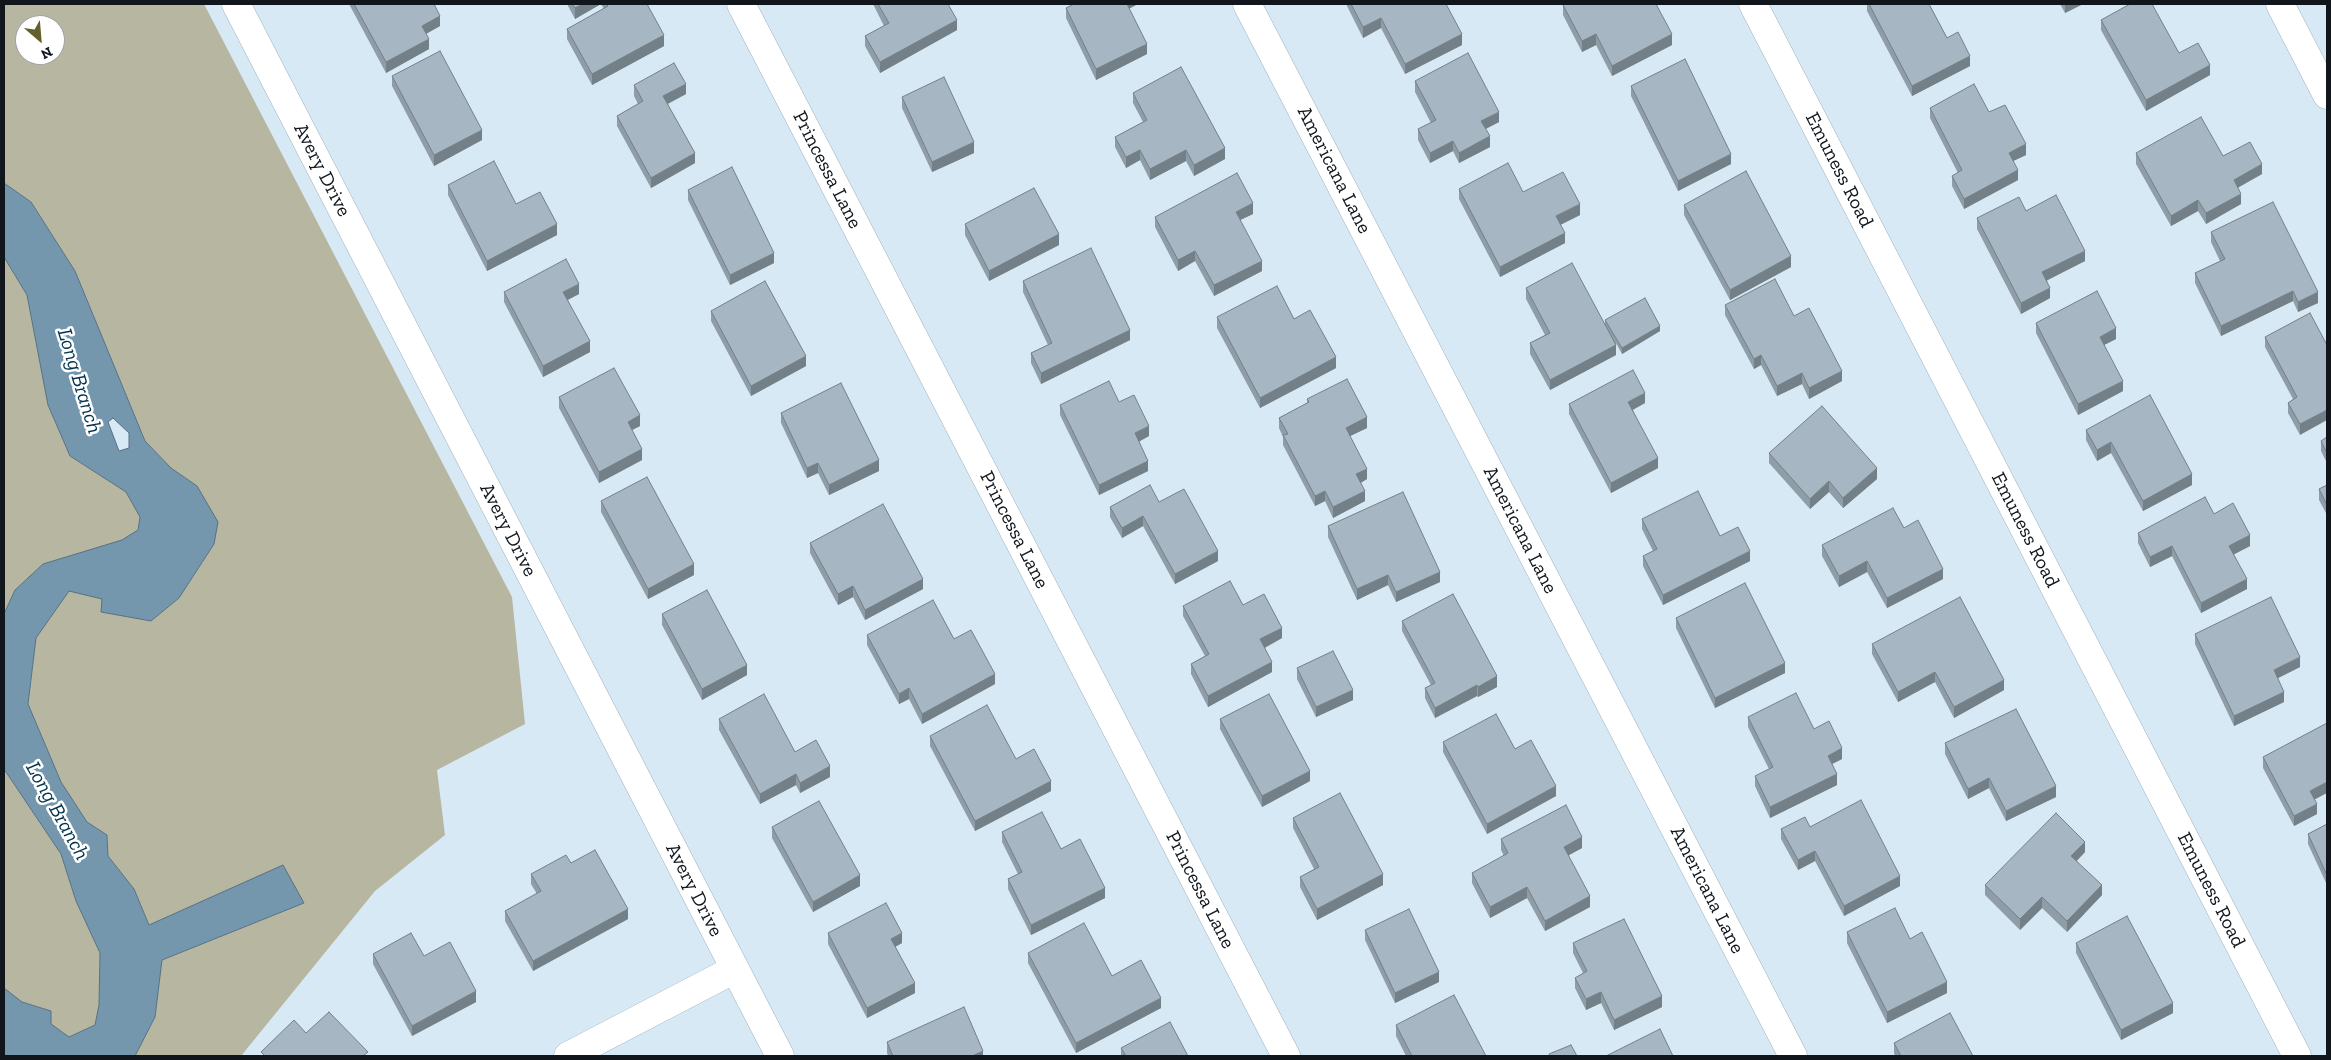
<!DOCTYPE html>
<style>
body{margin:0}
#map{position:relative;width:2331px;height:1060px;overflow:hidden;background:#d7e9f5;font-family:"Zilla Slab",serif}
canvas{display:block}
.frame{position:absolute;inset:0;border:5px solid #10161b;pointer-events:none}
.north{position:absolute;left:15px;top:15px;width:50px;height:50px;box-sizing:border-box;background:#fff;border:1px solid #9fa2a4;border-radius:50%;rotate:153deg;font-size:14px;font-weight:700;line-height:20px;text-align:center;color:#10161b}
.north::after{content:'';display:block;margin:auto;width:18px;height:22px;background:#63602d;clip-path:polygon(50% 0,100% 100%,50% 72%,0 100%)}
</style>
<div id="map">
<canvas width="2331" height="1060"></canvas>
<div class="frame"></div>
<div class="north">N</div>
</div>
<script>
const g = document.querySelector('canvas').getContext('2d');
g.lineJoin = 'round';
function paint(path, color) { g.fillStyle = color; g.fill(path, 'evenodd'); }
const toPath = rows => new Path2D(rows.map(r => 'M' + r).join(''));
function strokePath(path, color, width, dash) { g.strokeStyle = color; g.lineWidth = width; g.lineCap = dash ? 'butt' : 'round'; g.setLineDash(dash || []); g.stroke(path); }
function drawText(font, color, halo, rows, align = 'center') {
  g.font = font + ' "Zilla Slab",serif'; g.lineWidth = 5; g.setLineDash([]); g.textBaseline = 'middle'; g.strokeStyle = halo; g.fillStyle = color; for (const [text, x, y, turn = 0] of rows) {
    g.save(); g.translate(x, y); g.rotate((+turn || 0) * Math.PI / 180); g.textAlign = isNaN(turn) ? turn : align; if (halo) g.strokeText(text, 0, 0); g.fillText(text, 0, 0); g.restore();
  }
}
paint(toPath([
 [4,4,204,4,512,597,525,724,437,770,445,835,375,891,241,1056,135,1056,155,1017,162,960,304,903,283,866,149,925,134,889,108,856,107,835,87,822,61,782,28,704,36,638,69,590,102,599,102,612,151,621,179,598,214,544,197,486,171,468,145,441,75,271,31,202,4,183],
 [25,25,55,25,55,55,25,55],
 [4,257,27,295,48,405,70,456,126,492,140,517,138,530,122,541,43,564,15,590,4,614],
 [4,769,61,854,76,901,100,953,99,1005,95,1025,69,1037,51,1024,51,1011,22,1002,4,988]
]), '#b7b7a1');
const water = toPath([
 [4,183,31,202,75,271,145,441,171,468,197,486,218,522,214,544,179,598,151,621,101,612,102,599,69,591,36,638,28,704,61,782,87,822,107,835,108,856,134,889,149,925,283,865,304,903,162,960,155,1017,135,1056,4,1056,4,988,22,1002,51,1011,51,1024,69,1037,95,1025,99,1005,100,953,76,901,61,854,4,769,4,614,15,590,43,564,122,540,138,530,140,517,126,492,70,456,48,405,27,295,4,257,4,183],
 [113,418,129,433,129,448,119,451,108,422,113,418]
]);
paint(water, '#7497ae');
strokePath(water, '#567082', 1);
const minor = toPath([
 [236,4,780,1056],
 [741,4,1286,1056],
 [1247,4,1793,1056],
 [1753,4,2297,1056],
 [2280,4,2327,95],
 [568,1056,735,969]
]);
strokePath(minor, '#a1b2be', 29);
strokePath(minor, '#fff', 28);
paint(toPath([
 [349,4,434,4,440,26,426,34,429,49,386,73],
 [567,4,647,4,664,46,592,85,567,39,567,29,604,9,601,4,575,19],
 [873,4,948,4,957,30,880,73,865,46,865,36,884,26],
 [1138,4,1129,8,1147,54,1096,80,1066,18,1066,8],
 [1346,4,1446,4,1462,45,1405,74,1381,28,1363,38],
 [1867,4,1929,4,1947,38,1970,66,1912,96,1867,11],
 [2060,4,2083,4,2065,13],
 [1563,5,1672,45,1612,76,1596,45,1582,52,1563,15],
 [2101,20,2179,53,2210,75,2146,111,2101,30],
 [392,76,482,140,434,166,392,86],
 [1415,81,1499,122,1486,129,1490,147,1459,163,1453,151,1430,163,1418,140,1418,129,1431,123,1415,92],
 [634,85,686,94,668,104,695,163,651,188,617,126,617,116,638,104,634,96],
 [1631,86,1731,164,1678,191,1631,96],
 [1133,93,1225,159,1194,176,1186,161,1150,180,1140,160,1126,168,1115,147,1115,137,1143,122,1133,103],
 [902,97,974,153,932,172,902,108],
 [1930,108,1989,112,2026,155,2013,161,2018,180,1964,209,1952,186,1952,176,1958,173,1930,118],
 [2136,153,2223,156,2262,174,2238,187,2241,204,2206,224,2198,211,2171,226,2136,164],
 [448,185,557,235,487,271,448,195],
 [1459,189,1523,192,1580,215,1560,225,1565,243,1500,277,1459,199],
 [688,190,774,263,730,285,688,200],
 [1684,205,1791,267,1730,300,1684,215],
 [2026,211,2085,261,2047,280,2050,298,2021,314,1977,229,1977,218],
 [1253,214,1240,220,1262,271,1214,296,1195,261,1178,271,1155,227,1155,217],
 [965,224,1059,245,989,281,965,235],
 [2211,232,2318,303,2298,312,2293,301,2221,336,2195,283,2195,273,2220,261,2211,242],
 [1023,281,1130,340,1041,384,1031,363,1031,353,1048,345,1023,292],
 [1526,288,1605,324,1605,320,1660,331,1622,354,1616,343,1616,355,1550,390,1530,354,1530,343,1545,335,1526,299],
 [504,292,579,294,568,300,590,352,543,377,504,302],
 [1725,305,1794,316,1842,381,1809,399,1802,384,1777,396,1761,365,1754,369,1725,315],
 [711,311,806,366,751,396,711,321],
 [1217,317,1294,319,1336,368,1260,408,1217,328],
 [2036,323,2116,339,2104,345,2123,391,2078,415,2036,333],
 [2265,337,2327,345,2300,435,2288,413,2288,403,2293,399,2265,347],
 [559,397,640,426,632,430,642,460,599,483,559,408],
 [1307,399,1367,428,1350,436,1367,479,1361,483,1365,501,1333,518,1325,501,1315,506,1283,445,1283,437,1279,428,1279,418,1307,403],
 [1119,402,1149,436,1139,441,1148,471,1099,495,1060,415,1060,405],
 [1645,403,1633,410,1658,468,1611,493,1569,414,1569,404],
 [781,413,879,471,829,495,818,473,807,478,781,423],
 [2086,430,2192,485,2143,511,2111,453,2097,461,2086,440],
 [2327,437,2327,463,2321,451,2321,441],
 [1769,453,1877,479,1843,508,1829,492,1810,509,1769,463],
 [2327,485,2327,515,2319,500,2319,489],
 [601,501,694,575,648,599,601,512],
 [1159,502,1218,561,1175,584,1143,526,1122,538,1110,517,1110,507],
 [2214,514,2250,546,2234,554,2247,589,2201,613,2172,556,2150,567,2138,543,2138,533],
 [1642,519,1720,536,1750,561,1663,605,1643,566,1643,556,1653,551,1642,529],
 [1328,526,1440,582,1396,602,1388,585,1357,600,1328,537],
 [1904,528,1943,579,1887,608,1867,572,1839,587,1822,556,1822,545],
 [810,543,923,589,865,620,853,597,838,605,810,553],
 [1243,605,1282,638,1265,648,1272,672,1208,707,1191,674,1191,664,1205,656,1183,616,1183,606],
 [662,614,747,675,702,700,662,625],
 [1676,618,1785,673,1715,708,1676,628],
 [1402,621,1497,687,1478,697,1477,696,1435,718,1425,698,1425,688,1431,685,1402,631],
 [2195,634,2300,667,2278,678,2284,702,2234,726,2195,644],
 [867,635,954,639,995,684,922,724,909,699,899,704,867,645],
 [1872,644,2004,690,1954,718,1935,682,1898,702,1872,654],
 [1297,668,1353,700,1316,717,1297,679],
 [1748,717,1814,729,1842,759,1832,764,1837,785,1770,818,1755,786,1755,776,1769,769,1748,727],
 [719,719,795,752,830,777,800,793,796,785,760,804,719,730],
 [1220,719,1310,781,1262,807,1220,729],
 [930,736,1051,791,975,831,930,746],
 [1443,742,1515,749,1556,796,1487,834,1443,752],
 [1945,743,2056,797,2006,821,1989,788,1968,799,1945,754],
 [2263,757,2317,814,2294,826,2263,768],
 [1293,818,1383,885,1317,920,1300,887,1300,877,1314,869,1293,828],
 [2327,824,2327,885,2308,844,2308,834],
 [772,827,860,886,813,912,772,838],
 [1810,827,1900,886,1844,916,1815,861,1798,870,1781,839,1781,829],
 [1002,832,1061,849,1105,898,1031,935,1008,889,1008,879,1018,874,1002,842],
 [1501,839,1582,848,1568,855,1590,907,1545,931,1527,898,1490,918,1472,883,1472,873,1504,856,1501,850],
 [2085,852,2077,861,2102,895,2067,932,2042,908,2020,930,1985,895,1985,885],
 [571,863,628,919,533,971,505,921,505,911,537,894,531,884,531,874],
 [1365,930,1439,982,1395,1003,1365,940],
 [1847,932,1947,993,1887,1023,1847,943],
 [828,933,902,943,895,947,915,993,867,1018,828,944],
 [1573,943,1662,1007,1614,1030,1601,1003,1586,1010,1575,988,1575,978,1583,973,1573,953],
 [2076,943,2173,1013,2121,1040,2076,953],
 [1028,953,1112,976,1161,1008,1076,1053,1028,963],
 [373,954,424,956,476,1002,412,1036,373,964],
 [1396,1025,1486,1056,1406,1056,1396,1036],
 [887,1042,983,1056,888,1056,887,1053],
 [1894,1043,1973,1056,1895,1056,1894,1053],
 [1121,1048,1188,1056,1121,1056]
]), '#8f9da8');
paint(toPath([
 [583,4,601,4,575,19,575,8],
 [1125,4,1138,4,1125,11],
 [2065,4,2083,4,2065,13],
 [440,16,440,26,422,36,422,26],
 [1381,18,1381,28,1363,38,1363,27],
 [957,20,957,30,880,73,880,62],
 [1462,34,1462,45,1405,74,1405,64],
 [1596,34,1596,45,1582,52,1582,41],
 [1672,34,1672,45,1612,76,1612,66],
 [664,35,664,46,592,85,592,74],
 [429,39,429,49,386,73,386,62],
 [1147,44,1147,54,1096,80,1096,69],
 [1970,56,1970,66,1912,96,1912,86],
 [2210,65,2210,75,2146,111,2146,100],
 [686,84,686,94,663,106,663,96],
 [1499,112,1499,122,1481,131,1481,121],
 [482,130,482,140,434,166,434,155],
 [1490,136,1490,147,1459,163,1459,153],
 [1453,141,1453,151,1430,163,1430,153],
 [974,142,974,153,932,172,932,162],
 [2026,144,2026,155,2009,163,2009,153],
 [1225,148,1225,159,1194,176,1194,165],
 [1140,150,1140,160,1126,168,1126,157],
 [1186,150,1186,161,1150,180,1150,169],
 [695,153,695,163,651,188,651,178],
 [1731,154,1731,164,1678,191,1678,181],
 [2262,164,2262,174,2234,190,2234,180],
 [2018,170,2018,180,1964,209,1964,199],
 [2241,194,2241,204,2206,224,2206,213],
 [2198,200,2198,211,2171,226,2171,216],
 [1253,203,1253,214,1236,222,1236,212],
 [1580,204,1580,215,1556,227,1556,216],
 [557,224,557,235,487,271,487,261],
 [1565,233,1565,243,1500,277,1500,267],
 [1059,234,1059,245,989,281,989,271],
 [1195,251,1195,261,1178,271,1178,260],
 [2085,251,2085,261,2042,283,2042,272],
 [774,253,774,263,730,285,730,275],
 [1791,256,1791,267,1730,300,1730,290],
 [1262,261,1262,271,1214,296,1214,285],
 [579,284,579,294,563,302,563,292],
 [2050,288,2050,298,2021,314,2021,303],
 [2293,291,2293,301,2221,336,2221,326],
 [2318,292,2318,303,2298,312,2298,302],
 [1660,326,1660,331,1622,354,1622,348],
 [2116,328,2116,339,2100,347,2100,337],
 [1130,330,1130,340,1041,384,1041,373],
 [590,341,590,352,543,377,543,366],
 [1616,345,1616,355,1550,390,1550,380],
 [1761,355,1761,365,1754,369,1754,359],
 [806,356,806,366,751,396,751,386],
 [1336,357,1336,368,1260,408,1260,398],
 [1842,371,1842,381,1809,399,1809,388],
 [1802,373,1802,384,1777,396,1777,386],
 [2123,381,2123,391,2078,415,2078,404],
 [1645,393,1645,403,1628,412,1628,402],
 [2327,410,2327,420,2300,435,2300,424],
 [640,415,640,426,628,432,628,422],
 [1367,417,1367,428,1346,438,1346,428],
 [1149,426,1149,436,1135,444,1135,433],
 [2111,442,2111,453,2097,461,2097,450],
 [642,449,642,460,599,483,599,472],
 [1658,458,1658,468,1611,493,1611,483],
 [879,460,879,471,829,495,829,485],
 [1148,461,1148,471,1099,495,1099,485],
 [818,463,818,473,807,478,807,468],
 [1877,468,1877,479,1843,508,1843,498],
 [1367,469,1367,479,1356,485,1356,474],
 [2192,474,2192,485,2143,511,2143,501],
 [1829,481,1829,492,1810,509,1810,499],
 [1325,491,1325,501,1315,506,1315,496],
 [1365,491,1365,501,1333,518,1333,507],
 [1143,516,1143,526,1122,538,1122,528],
 [2250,535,2250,546,2229,557,2229,546],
 [2172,546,2172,556,2150,567,2150,557],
 [1218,551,1218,561,1175,584,1175,574],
 [1750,551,1750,561,1663,605,1663,595],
 [1867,561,1867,572,1839,587,1839,576],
 [694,564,694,575,648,599,648,589],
 [1943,569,1943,579,1887,608,1887,598],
 [1440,572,1440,582,1396,602,1396,592],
 [1388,575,1388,585,1357,600,1357,589],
 [923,579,923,589,865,620,865,610],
 [2247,579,2247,589,2201,613,2201,603],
 [853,586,853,597,838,605,838,594],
 [1282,628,1282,638,1260,650,1260,639],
 [2300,657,2300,667,2274,680,2274,670],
 [1272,662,1272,672,1208,707,1208,696],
 [1785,663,1785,673,1715,708,1715,698],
 [747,665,747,675,702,700,702,689],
 [1935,672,1935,682,1898,702,1898,692],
 [995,674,995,684,922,724,922,714],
 [1497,676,1497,687,1478,697,1478,687],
 [2004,680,2004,690,1954,718,1954,707],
 [1477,685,1477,696,1435,718,1435,708],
 [909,688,909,699,899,704,899,694],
 [1353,690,1353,700,1316,717,1316,707],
 [2284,692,2284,702,2234,726,2234,716],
 [1842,748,1842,759,1828,766,1828,756],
 [830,766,830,777,800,793,800,783],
 [1310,771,1310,781,1262,807,1262,796],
 [796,774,796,785,760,804,760,794],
 [1837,774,1837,785,1770,818,1770,807],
 [1989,778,1989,788,1968,799,1968,789],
 [1051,781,1051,791,975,831,975,821],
 [2327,782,2327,793,2310,802,2310,791],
 [1556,786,1556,796,1487,834,1487,824],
 [2056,786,2056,797,2006,821,2006,811],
 [2317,804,2317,814,2294,826,2294,816],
 [1582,837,1582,848,1564,858,1564,847],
 [2085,842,2085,852,2071,866,2071,856],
 [1815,851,1815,861,1798,870,1798,860],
 [1383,874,1383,885,1317,920,1317,909],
 [860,875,860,886,813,912,813,902],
 [1900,876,1900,886,1844,916,1844,906],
 [2102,885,2102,895,2067,932,2067,921],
 [1527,887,1527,898,1490,918,1490,907],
 [1105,888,1105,898,1031,935,1031,925],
 [1590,896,1590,907,1545,931,1545,921],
 [2042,897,2042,908,2020,930,2020,919],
 [628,909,628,919,533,971,533,961],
 [902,933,902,943,891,949,891,939],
 [1439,972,1439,982,1395,1003,1395,993],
 [1947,982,1947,993,1887,1023,1887,1012],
 [915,983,915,993,867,1018,867,1008],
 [476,991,476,1002,412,1036,412,1026],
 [1601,992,1601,1003,1586,1010,1586,999],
 [1662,996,1662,1007,1614,1030,1614,1020],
 [1161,998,1161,1008,1076,1053,1076,1043],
 [2173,1003,2173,1013,2121,1040,2121,1030],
 [983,1051,983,1056,972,1056]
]), '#748088');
const building = toPath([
 [354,4,434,4,440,16,422,26,429,39,386,62,354,4],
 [572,4,583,4,575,8,572,4],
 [606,4,647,4,664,35,592,74,567,29,608,6,606,4],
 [878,4,948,4,957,20,880,62,865,36,889,23,878,4],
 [1074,4,1127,4,1147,44,1096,69,1066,8,1074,4],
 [1351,4,1446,4,1462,34,1405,64,1381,18,1363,27,1351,4],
 [1566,4,1656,4,1672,34,1612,66,1596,34,1582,41,1563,5,1566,4],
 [1869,4,1929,4,1947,38,1958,32,1970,56,1912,86,1869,4],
 [2130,4,2152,4,2179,53,2198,43,2210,65,2146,100,2101,20,2130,4],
 [440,51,482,130,434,155,392,76,440,51],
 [1468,53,1499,112,1481,121,1490,136,1459,153,1453,141,1430,153,1418,129,1436,120,1415,81,1468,53],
 [1685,59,1731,154,1678,181,1631,86,1685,59],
 [674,63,686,84,663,96,695,153,651,178,617,116,643,101,634,85,674,63],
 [1181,67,1225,148,1194,165,1186,150,1150,169,1140,150,1126,157,1115,137,1147,120,1133,93,1181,67],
 [944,77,974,142,932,162,902,97,944,77],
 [1974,84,1989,112,2005,105,2026,144,2009,153,2018,170,1964,199,1952,176,1962,170,1930,108,1974,84],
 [2201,117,2223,156,2250,142,2262,164,2234,180,2241,194,2206,213,2198,200,2171,216,2136,153,2201,117],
 [494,161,516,204,540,192,557,224,487,261,448,185,494,161],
 [1508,163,1523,192,1563,172,1580,204,1556,216,1565,233,1500,267,1459,189,1508,163],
 [732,167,774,253,730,275,688,190,732,167],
 [1746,171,1791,256,1730,290,1684,205,1746,171],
 [1237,173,1253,203,1236,212,1262,261,1214,285,1195,251,1178,260,1155,217,1237,173],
 [1034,188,1059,234,989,271,965,224,1034,188],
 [2056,195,2085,251,2042,272,2050,288,2021,303,1977,218,2019,197,2026,211,2056,195],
 [2273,202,2318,292,2298,302,2293,291,2221,326,2195,273,2225,259,2211,232,2273,202],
 [1091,248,1130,330,1041,373,1031,353,1052,343,1023,281,1091,248],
 [566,259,579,284,563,292,590,341,543,366,504,292,566,259],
 [1572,263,1616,345,1550,380,1530,343,1550,333,1526,288,1572,263],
 [1775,279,1794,316,1809,308,1842,371,1809,388,1802,373,1777,386,1761,355,1754,359,1725,305,1775,279],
 [765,281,806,356,751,386,711,311,765,281],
 [1277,286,1294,319,1310,310,1336,357,1260,398,1217,317,1277,286],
 [2097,291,2116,328,2100,337,2123,381,2078,404,2036,323,2097,291],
 [1645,298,1660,326,1622,348,1605,320,1645,298],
 [2310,313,2327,345,2327,410,2300,424,2288,403,2297,397,2265,337,2310,313],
 [614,368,640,415,628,422,642,449,599,472,559,397,614,368],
 [1633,370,1645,393,1628,402,1658,458,1611,483,1569,404,1633,370],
 [1347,379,1367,417,1346,428,1367,469,1356,474,1365,491,1333,507,1325,491,1315,496,1283,435,1288,434,1279,418,1309,402,1307,399,1347,379],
 [1109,381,1119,402,1134,395,1149,426,1135,433,1148,461,1099,485,1060,405,1109,381],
 [841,383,879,460,829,485,818,463,807,468,781,413,841,383],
 [2150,395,2192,474,2143,501,2111,442,2097,450,2086,430,2150,395],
 [1822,406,1877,468,1843,498,1829,481,1810,499,1769,453,1822,406],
 [2327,437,2327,453,2321,441,2327,437],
 [647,477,694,564,648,589,601,501,647,477],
 [1150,485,1159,502,1184,489,1218,551,1175,574,1143,516,1122,528,1110,507,1150,485],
 [2327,485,2327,505,2319,489,2327,485],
 [1698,491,1720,536,1738,527,1750,551,1663,595,1643,556,1657,549,1642,519,1698,491],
 [1403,492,1440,572,1396,592,1388,575,1357,589,1328,526,1403,492],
 [2205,497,2214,514,2233,503,2250,535,2229,546,2247,579,2201,603,2172,546,2150,557,2138,533,2205,497],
 [883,504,923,579,865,610,853,586,838,594,810,543,883,504],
 [1893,508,1904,528,1918,520,1943,569,1887,598,1867,561,1839,576,1822,545,1893,508],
 [1230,581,1243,605,1264,594,1282,628,1260,639,1272,662,1208,696,1191,664,1209,654,1183,606,1230,581],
 [1745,583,1785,663,1715,698,1676,618,1745,583],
 [707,590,747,665,702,689,662,614,707,590],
 [1453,594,1497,676,1478,687,1477,685,1435,708,1425,688,1435,683,1402,621,1453,594],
 [1960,597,2004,680,1954,707,1935,672,1898,692,1872,644,1960,597],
 [2271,597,2300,657,2274,670,2284,692,2234,716,2195,634,2271,597],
 [933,600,954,639,971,630,995,674,922,714,909,688,899,694,867,635,933,600],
 [1333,651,1353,690,1316,707,1297,668,1333,651],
 [1796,693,1814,729,1829,721,1842,748,1828,756,1837,774,1770,807,1755,776,1773,767,1748,717,1796,693],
 [764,694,795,752,816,740,830,766,800,783,796,774,760,794,719,719,764,694],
 [1269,694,1310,771,1262,796,1220,719,1269,694],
 [987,705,1016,759,1034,749,1051,781,975,821,930,736,987,705],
 [2016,709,2056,786,2006,811,1989,778,1968,789,1945,743,2016,709],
 [1496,714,1515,749,1531,740,1556,786,1487,824,1443,742,1496,714],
 [2327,723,2327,782,2310,791,2317,804,2294,816,2263,757,2327,723],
 [1340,793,1383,874,1317,909,1300,877,1319,867,1293,818,1340,793],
 [1861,800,1900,876,1844,906,1815,851,1798,860,1781,829,1805,817,1810,827,1861,800],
 [819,801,860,875,813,902,772,827,819,801],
 [1566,805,1582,837,1564,847,1590,896,1545,921,1527,887,1490,907,1472,873,1508,853,1501,839,1566,805],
 [1042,812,1061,849,1080,839,1105,888,1031,925,1008,879,1022,872,1002,832,1042,812],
 [2056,813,2085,842,2071,856,2102,885,2067,921,2042,897,2020,919,1985,885,2056,813],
 [2327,824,2327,875,2308,834,2327,824],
 [595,850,628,909,533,961,505,911,541,891,531,874,566,855,571,863,595,850],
 [886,903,902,933,891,939,915,983,867,1008,828,933,886,903],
 [1895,908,1910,939,1922,932,1947,982,1887,1012,1847,932,1895,908],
 [1409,909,1439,972,1395,993,1365,930,1409,909],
 [2127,916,2173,1003,2121,1030,2076,943,2127,916],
 [1624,919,1662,996,1614,1020,1601,992,1586,999,1575,978,1587,971,1573,943,1624,919],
 [1084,923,1112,976,1141,960,1161,998,1076,1043,1028,953,1084,923],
 [411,933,424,956,450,942,476,991,412,1026,373,954,411,933],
 [1454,995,1486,1056,1412,1056,1396,1025,1454,995],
 [964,1007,983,1051,972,1056,893,1056,887,1042,964,1007],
 [329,1012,368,1052,363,1056,265,1056,261,1052,294,1020,306,1033,329,1012],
 [1950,1013,1973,1056,1901,1056,1894,1043,1950,1013],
 [1170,1022,1188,1056,1126,1056,1121,1048,1170,1022],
 [1660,1029,1673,1056,1606,1056,1660,1029],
 [1571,1045,1577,1056,1550,1056,1549,1054,1571,1045]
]);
paint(building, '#a6b7c3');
strokePath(building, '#748088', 1);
drawText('20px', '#10161b', '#fff', [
 ["Avery Drive",322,170,63],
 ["Princessa Lane",827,170,63],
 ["Americana Lane",1334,170,63],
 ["Emuness Road",1839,170,63],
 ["Avery Drive",508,530,63],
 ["Princessa Lane",1014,530,63],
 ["Americana Lane",1520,530,63],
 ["Emuness Road",2025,530,63],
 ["Avery Drive",694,890,63],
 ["Princessa Lane",1200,890,63],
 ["Americana Lane",1707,890,63],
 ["Emuness Road",2211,890,63]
]);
drawText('italic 21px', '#01334b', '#fff', [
 ["Long Branch",79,381,73],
 ["Long Branch",57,811,61]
]);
</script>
